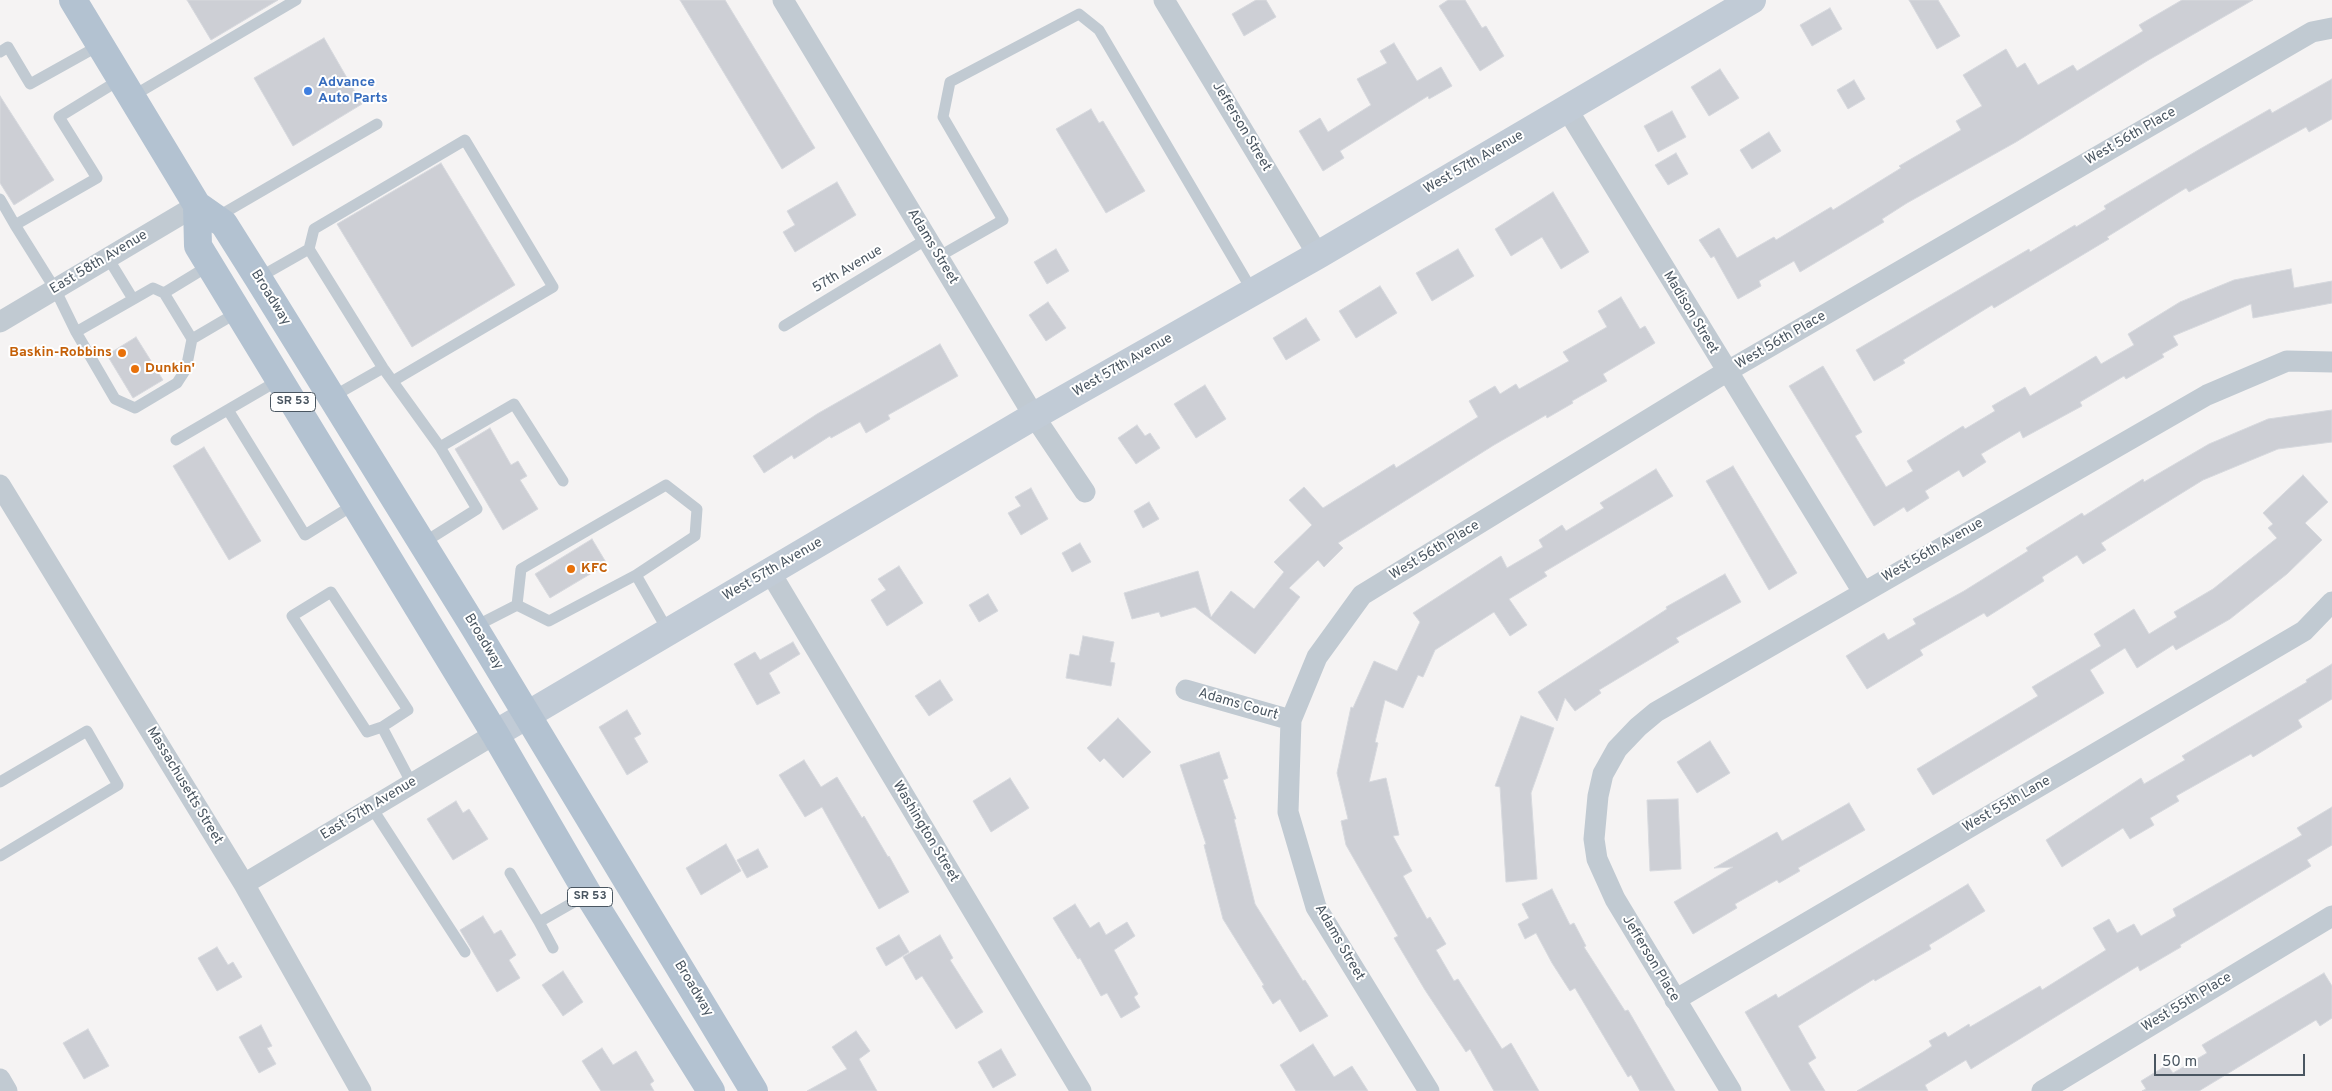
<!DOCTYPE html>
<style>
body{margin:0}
#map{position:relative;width:2332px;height:1091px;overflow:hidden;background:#f5f3f3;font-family:Overpass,sans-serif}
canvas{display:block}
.scale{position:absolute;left:2154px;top:1054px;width:151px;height:22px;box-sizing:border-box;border:2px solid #4a5661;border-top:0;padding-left:6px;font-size:15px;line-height:18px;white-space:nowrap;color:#4a5661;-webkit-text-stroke:4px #fff;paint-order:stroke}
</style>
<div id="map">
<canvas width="2332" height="1091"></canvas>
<div class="scale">50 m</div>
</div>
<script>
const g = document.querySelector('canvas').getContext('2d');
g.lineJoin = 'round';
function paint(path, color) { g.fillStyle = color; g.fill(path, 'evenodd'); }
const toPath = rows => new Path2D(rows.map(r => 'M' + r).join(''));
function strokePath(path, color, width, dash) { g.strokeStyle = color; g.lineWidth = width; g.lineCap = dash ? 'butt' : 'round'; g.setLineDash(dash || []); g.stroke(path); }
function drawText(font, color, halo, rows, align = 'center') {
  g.font = font + ' Overpass,sans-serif'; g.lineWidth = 4; g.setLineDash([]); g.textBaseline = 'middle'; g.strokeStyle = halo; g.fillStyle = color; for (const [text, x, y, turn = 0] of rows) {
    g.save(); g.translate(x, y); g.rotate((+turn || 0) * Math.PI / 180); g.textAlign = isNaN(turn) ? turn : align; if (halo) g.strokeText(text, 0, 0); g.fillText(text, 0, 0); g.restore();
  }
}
const building = toPath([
 [187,0,278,0,211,40,187,0],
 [680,0,725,0,815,148,782,169,680,0],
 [1256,0,1266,0,1276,17,1244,36,1232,14,1256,0],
 [1448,0,1465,0,1482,28,1486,26,1504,56,1480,71,1439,6,1448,0],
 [1909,0,1938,0,1960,36,1937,49,1909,0],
 [2182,0,2253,0,2147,61,2016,142,1907,203,1882,219,1884,222,1800,272,1794,261,1759,281,1761,286,1738,299,1714,256,1711,258,1699,240,1719,228,1737,258,1774,237,1776,240,1831,207,1833,210,1901,168,1899,166,1961,130,1956,121,1982,106,1963,75,2006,49,2017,68,2025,63,2038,85,2073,65,2077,71,2143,31,2139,25,2182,0],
 [1830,8,1842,29,1812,46,1800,25,1830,8],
 [324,38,362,104,293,146,254,78,324,38],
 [1394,43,1417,81,1441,67,1452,86,1429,99,1428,96,1340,151,1344,158,1323,171,1299,131,1320,118,1328,132,1371,105,1357,79,1387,63,1380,51,1394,43],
 [1720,69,1739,98,1709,116,1691,87,1720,69],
 [2332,79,2332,119,2309,132,2306,127,2189,192,2186,188,2107,237,2109,239,1994,308,1992,305,1903,360,1905,363,1874,381,1856,350,2029,249,2030,252,2075,225,2076,227,2106,209,2104,206,2200,149,2270,109,2272,113,2332,79],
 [1854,80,1865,99,1848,109,1837,90,1854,80],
 [0,96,54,180,14,205,0,183,0,96],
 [1091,109,1099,123,1103,121,1145,191,1106,213,1056,129,1091,109],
 [1672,111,1686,137,1658,152,1644,126,1672,111],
 [1769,132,1781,151,1752,169,1740,150,1769,132],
 [1676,153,1688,174,1668,185,1655,165,1676,153],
 [441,163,515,285,412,347,337,224,441,163],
 [837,182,856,215,795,252,783,232,795,225,787,211,837,182],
 [1553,192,1589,252,1561,269,1542,237,1511,256,1495,229,1553,192],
 [1056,249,1069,271,1047,284,1034,262,1056,249],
 [1458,249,1474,276,1432,301,1416,273,1458,249],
 [2291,269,2294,288,2332,281,2332,303,2253,318,2251,304,2173,336,2178,345,2162,354,2164,357,2126,379,2124,376,2080,402,2082,406,2023,438,2020,431,1981,454,1986,462,1963,477,1959,470,1925,491,1929,498,1907,512,1904,507,1874,526,1789,386,1823,366,1862,432,1855,436,1886,487,1913,471,1907,461,1963,426,1965,429,1995,411,1992,406,2025,387,2030,396,2096,356,2101,364,2134,345,2128,334,2180,302,2234,280,2291,269],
 [1380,286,1397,313,1356,338,1339,311,1380,286],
 [1621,297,1640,329,1645,326,1655,343,1603,374,1607,381,1572,401,1573,403,1547,418,1546,415,1494,445,1338,543,1343,548,1324,567,1318,560,1289,588,1300,597,1255,654,1195,607,1161,617,1159,612,1132,619,1124,593,1198,571,1211,617,1231,591,1254,609,1284,572,1274,562,1312,525,1289,500,1304,487,1323,508,1394,464,1396,468,1478,417,1469,401,1495,386,1500,394,1516,384,1519,389,1569,361,1563,352,1607,327,1598,311,1621,297],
 [1048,302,1066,328,1046,341,1029,315,1048,302],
 [1306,318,1320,340,1286,360,1273,338,1306,318],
 [136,337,163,380,133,398,107,355,136,337],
 [940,344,958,376,888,415,890,419,866,433,860,422,831,438,830,436,794,459,792,455,764,473,753,456,817,414,940,344],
 [1205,385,1226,419,1196,438,1174,404,1205,385],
 [2332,410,2332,442,2278,449,2203,480,2101,543,2106,550,2083,564,2077,555,2042,577,2044,581,1987,617,1984,613,1920,650,1923,655,1867,689,1846,656,1884,633,1888,640,1916,624,1913,619,1964,591,2028,551,2026,548,2082,513,2084,516,2143,479,2144,482,2209,444,2268,419,2332,410],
 [1137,425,1145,436,1150,433,1160,448,1136,464,1118,438,1137,425],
 [490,428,511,465,518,461,527,476,520,480,538,509,503,530,455,449,490,428],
 [204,447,261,541,229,560,173,466,204,447],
 [1733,466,1797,573,1769,590,1706,481,1733,466],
 [1656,469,1673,496,1544,572,1547,576,1509,599,1527,625,1510,636,1494,612,1435,650,1423,677,1418,675,1403,708,1385,700,1375,742,1378,743,1369,782,1386,778,1399,835,1393,836,1412,871,1403,876,1427,919,1430,917,1446,944,1436,950,1454,981,1458,979,1502,1049,1511,1043,1539,1091,1494,1091,1470,1049,1466,1052,1425,990,1394,938,1398,936,1346,845,1341,821,1348,819,1337,773,1351,707,1353,708,1374,661,1397,671,1420,622,1413,613,1501,556,1507,568,1543,547,1539,540,1562,525,1566,531,1604,508,1600,503,1656,469],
 [2303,475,2328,502,2305,523,2322,540,2287,574,2230,619,2176,650,2173,645,2137,668,2125,648,2090,670,2104,693,1933,795,1917,769,2038,696,2032,687,2101,646,2094,634,2134,609,2149,634,2177,617,2174,612,2213,589,2277,538,2268,528,2273,524,2263,513,2303,475],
 [1031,488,1048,519,1021,535,1008,513,1021,506,1015,497,1031,488],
 [1149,502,1159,519,1143,528,1134,511,1149,502],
 [592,539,607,564,550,598,535,574,592,539],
 [1080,543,1091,562,1072,572,1062,553,1080,543],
 [899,566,923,603,887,626,871,600,886,590,878,579,899,566],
 [1725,574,1741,602,1676,638,1679,642,1599,690,1601,693,1575,711,1565,698,1557,721,1538,692,1667,609,1666,607,1725,574],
 [988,594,998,611,979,622,969,605,988,594],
 [1083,636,1114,642,1110,662,1115,663,1111,686,1066,678,1070,654,1079,656,1083,636],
 [793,642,800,654,769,673,780,693,757,705,734,664,755,652,760,660,793,642],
 [2332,664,2332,699,2298,720,2302,727,2253,757,2251,754,2176,796,2179,801,2150,818,2154,825,2130,839,2123,828,2062,867,2046,840,2141,778,2144,784,2185,760,2182,756,2307,682,2306,680,2332,664],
 [940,680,953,700,929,716,915,696,940,680],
 [627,710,641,734,634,738,648,762,627,775,599,727,627,710],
 [1521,716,1554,728,1531,793,1537,879,1506,882,1500,787,1495,786,1521,716],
 [1118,718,1151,752,1123,778,1104,758,1100,762,1087,748,1118,718],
 [1710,741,1730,773,1697,793,1677,762,1710,741],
 [1219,752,1228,778,1223,780,1236,819,1234,819,1255,904,1303,981,1305,980,1328,1016,1300,1032,1280,999,1273,1004,1262,986,1264,985,1223,919,1204,845,1206,844,1180,765,1219,752],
 [804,760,821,787,837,777,862,818,864,816,888,857,889,856,909,892,879,909,822,807,805,817,779,775,804,760],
 [1010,778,1029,808,991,832,973,801,1010,778],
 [1678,799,1681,869,1650,871,1647,800,1678,799],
 [456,801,463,813,469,809,488,839,453,860,427,819,456,801],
 [1849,803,1865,830,1798,868,1800,871,1779,883,1777,880,1735,904,1737,908,1693,934,1674,902,1733,867,1714,868,1777,832,1782,841,1849,803],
 [2332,807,2332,845,2307,860,2311,866,2180,945,2181,947,2140,971,2138,966,1971,1069,1966,1060,1925,1085,1928,1091,1857,1091,1923,1052,1932,1046,1929,1041,1945,1032,1948,1037,1969,1024,1970,1027,2040,986,2042,990,2106,950,2093,928,2109,919,2117,933,2134,924,2141,936,2176,916,2173,909,2302,835,2297,828,2332,807],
 [726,844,741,871,701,895,686,868,726,844],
 [758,849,768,867,747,878,737,860,758,849],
 [1968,884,1985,911,1929,945,1931,949,1875,981,1874,979,1798,1026,1816,1058,1808,1063,1825,1091,1791,1091,1745,1012,1776,994,1778,998,1968,884],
 [1552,889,1570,925,1574,923,1586,946,1584,947,1625,1011,1628,1010,1675,1091,1640,1091,1631,1075,1628,1077,1575,988,1570,991,1552,963,1536,933,1525,939,1518,924,1529,918,1522,904,1552,889],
 [1075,904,1090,928,1099,922,1106,935,1127,922,1135,936,1114,950,1138,994,1134,997,1140,1007,1121,1018,1107,993,1101,996,1080,958,1078,959,1053,918,1075,904],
 [483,916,494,934,501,930,516,955,509,960,520,978,497,992,460,930,483,916],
 [899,935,909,952,886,966,876,948,899,935],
 [940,935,953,958,950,960,983,1012,956,1029,922,976,916,980,903,957,940,935],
 [217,947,228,965,233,962,242,977,217,991,198,958,217,947],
 [563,971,583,1002,563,1016,542,985,563,971],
 [2324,973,2332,986,2332,1018,2320,1026,2316,1020,2199,1091,2142,1091,2146,1089,2141,1081,2167,1065,2173,1073,2207,1053,2202,1045,2324,973],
 [261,1025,272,1046,267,1048,276,1064,259,1073,239,1037,261,1025],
 [88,1029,109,1066,84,1079,63,1043,88,1029],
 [856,1031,870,1051,859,1059,877,1091,807,1091,847,1069,832,1047,856,1031],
 [1313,1044,1334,1077,1352,1066,1368,1091,1296,1091,1280,1065,1313,1044],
 [602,1048,613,1065,636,1051,654,1081,650,1084,654,1091,601,1091,582,1061,602,1048],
 [1001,1049,1016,1075,993,1088,978,1062,1001,1049]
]);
paint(building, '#cdcfd5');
strokePath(building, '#d7d9de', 1);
strokePath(toPath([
 [0,52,8,47,30,84,100,45],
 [131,97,296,0],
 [0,199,15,225],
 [217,217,377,124],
 [309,249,314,229,465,140,553,287,393,381],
 [938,257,1003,220,943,117,950,82,1079,14,1099,30,1253,292],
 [108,258,133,299],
 [258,278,309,249,383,368,440,447,477,509,423,543],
 [164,293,210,265],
 [784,326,927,239],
 [76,332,153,288,164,293,192,339,186,369,177,383,135,408,115,399,76,332,55,289,15,225,97,178,59,117,121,79],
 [192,339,238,312],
 [332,397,383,368],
 [228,410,305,535,355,504],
 [176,440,279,380],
 [440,447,514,404,563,481],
 [666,485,697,509,695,536,636,575,549,621,517,605,521,569,666,485],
 [636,575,668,631],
 [474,627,517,605],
 [382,727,367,732,292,616,331,592,408,710,382,727,412,784],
 [0,782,87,731,118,785,0,856],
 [372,808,465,952],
 [510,873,539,922,588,894],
 [539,922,553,948]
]), '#c1cad2', 11);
strokePath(toPath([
 [783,0,1034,416,1085,492],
 [1164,0,1318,255],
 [1567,109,1863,592],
 [0,322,197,205],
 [0,485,244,884,361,1091],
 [770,572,1081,1091],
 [1186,690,1291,720],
 [244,884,495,734],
 [1675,1000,2304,631,2332,602],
 [0,1079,7,1091],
 [1429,1091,1316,907,1288,812,1291,720,1317,657,1362,595,1726,372,2312,32,2332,28],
 [1731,1091,1615,899,1597,859,1594,839,1598,796,1603,774,1617,749,1638,727,1656,712,2207,395,2287,361,2332,362],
 [2042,1091,2332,916]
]), '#c1cad2', 21);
strokePath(toPath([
 [495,734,1034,416,1318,255,1752,0]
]), '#c1cbd6', 28);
strokePath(toPath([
 [73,0,197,205,224,224,258,278,474,627,754,1091],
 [197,205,198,246,495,734,588,894,711,1091]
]), '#b3c2d1', 28);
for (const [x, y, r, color] of [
 [308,91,5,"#3f7fe0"],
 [122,353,5,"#e8710a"],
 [135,369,5,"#e8710a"],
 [571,569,5,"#e8710a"]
]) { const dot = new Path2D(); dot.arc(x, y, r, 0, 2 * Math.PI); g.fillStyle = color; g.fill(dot); strokePath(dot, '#fff', 2); }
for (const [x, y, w] of [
 [293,402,45],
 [590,897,45]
]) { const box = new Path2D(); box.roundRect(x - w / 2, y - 9.5, w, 19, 4); g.fillStyle = '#fff'; g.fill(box); strokePath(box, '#4a5661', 1); }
drawText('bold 12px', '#4a5661', null, [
 ["SR 53",293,402],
 ["SR 53",590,897]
]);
drawText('bold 14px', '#366cbe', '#fff', [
 ["Advance",318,83],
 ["Auto Parts",318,99]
], 'left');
drawText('14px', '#4a5661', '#fff', [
 ["Jefferson Street",1241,127,59],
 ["West 56th Place",2131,137,-30],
 ["West 57th Avenue",1474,163,-30],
 ["Adams Street",932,247,59],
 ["East 58th Avenue",99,263,-31],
 ["57th Avenue",848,270,-31],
 ["Broadway",270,298,58],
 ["Madison Street",1690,313,59],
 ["West 56th Place",1781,341,-30],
 ["West 57th Avenue",1123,366,-30],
 ["West 56th Place",1435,551,-31],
 ["West 56th Avenue",1933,551,-30],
 ["West 57th Avenue",773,570,-30],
 ["Broadway",483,642,59],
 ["Adams Court",1238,705,16],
 ["Massachusetts Street",184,786,59],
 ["West 55th Lane",2007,805,-30],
 ["East 57th Avenue",369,809,-31],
 ["Washington Street",925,832,59],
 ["Adams Street",1339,943,60],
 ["Jefferson Place",1650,959,59],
 ["Broadway",693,989,59],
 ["West 55th Place",2187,1003,-31]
]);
drawText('bold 14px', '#c56008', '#fff', [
 ["Baskin-Robbins",112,353,"right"],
 ["Dunkin'",145,369],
 ["KFC",581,569]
], 'left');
</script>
